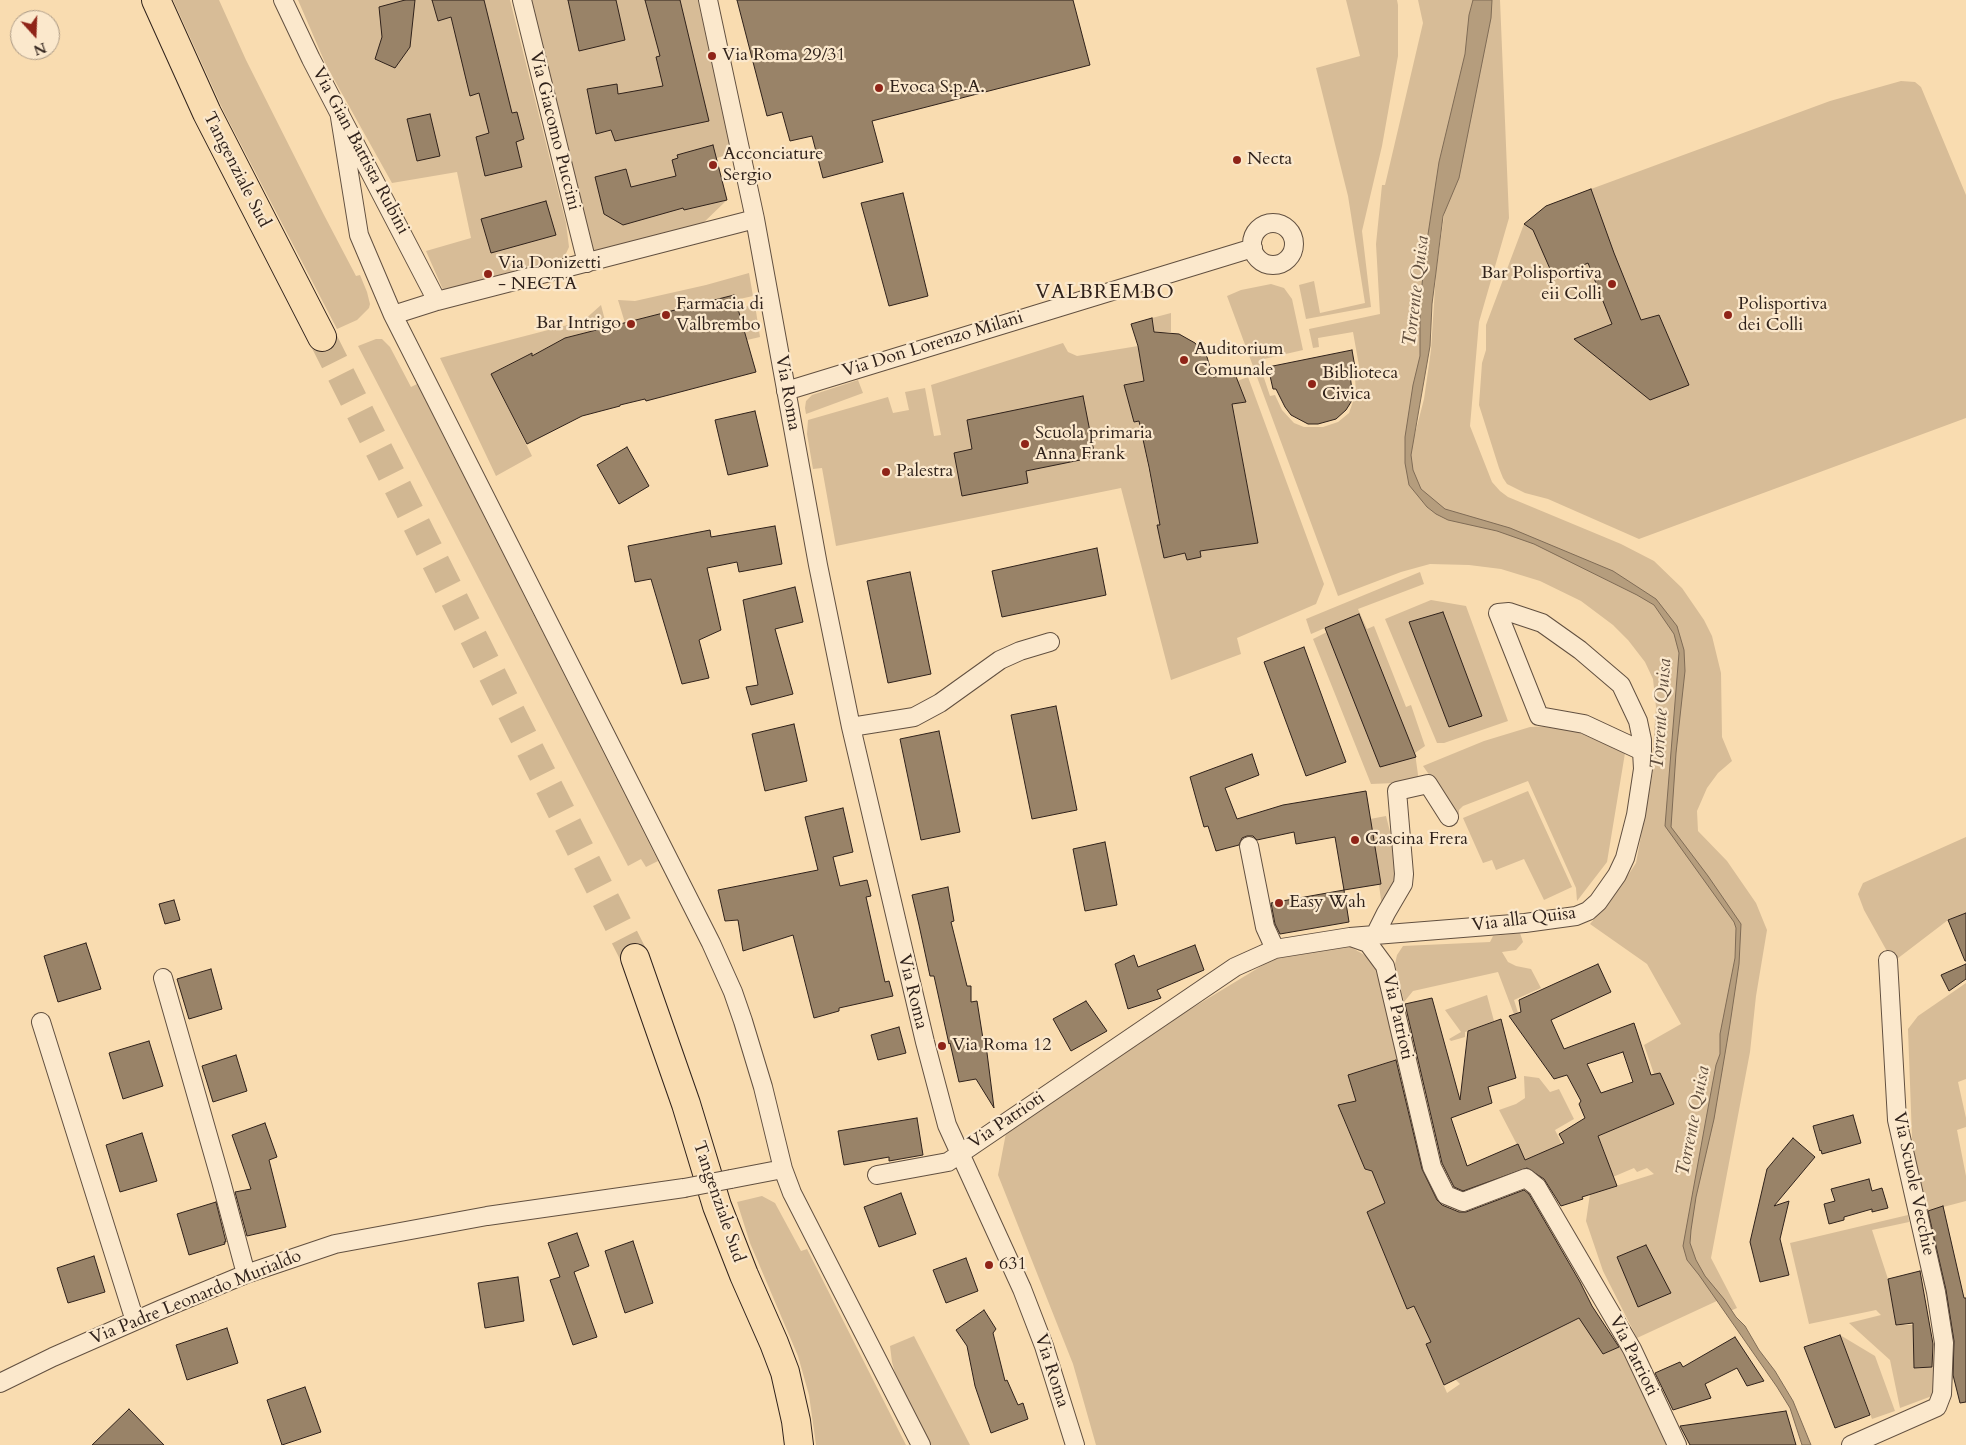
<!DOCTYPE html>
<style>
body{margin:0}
#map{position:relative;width:1966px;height:1445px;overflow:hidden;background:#f9dcb0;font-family:Cardo,serif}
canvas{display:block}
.north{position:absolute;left:10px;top:10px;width:50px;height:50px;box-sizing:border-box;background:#fbe8cc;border:1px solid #aa9985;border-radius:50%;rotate:160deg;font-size:14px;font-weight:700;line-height:20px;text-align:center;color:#30221b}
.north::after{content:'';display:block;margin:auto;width:18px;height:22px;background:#8f2418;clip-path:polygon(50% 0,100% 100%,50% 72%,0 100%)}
</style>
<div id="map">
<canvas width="1966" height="1445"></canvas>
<div class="north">N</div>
</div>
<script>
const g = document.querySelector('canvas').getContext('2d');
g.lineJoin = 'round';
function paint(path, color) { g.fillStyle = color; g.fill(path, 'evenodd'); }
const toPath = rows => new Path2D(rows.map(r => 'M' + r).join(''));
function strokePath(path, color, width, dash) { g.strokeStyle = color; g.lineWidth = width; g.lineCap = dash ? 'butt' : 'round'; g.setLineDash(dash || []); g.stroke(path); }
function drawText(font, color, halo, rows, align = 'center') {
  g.font = font + ' Cardo,serif'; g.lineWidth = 4.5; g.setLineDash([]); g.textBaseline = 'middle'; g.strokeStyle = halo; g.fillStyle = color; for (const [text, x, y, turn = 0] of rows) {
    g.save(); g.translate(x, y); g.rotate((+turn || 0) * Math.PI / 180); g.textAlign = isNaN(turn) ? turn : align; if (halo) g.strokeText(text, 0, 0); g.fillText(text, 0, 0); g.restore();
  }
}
paint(toPath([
 [173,0,219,0,246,60,324,215,356,276,360,275,367,292,370,304,369,308,357,320,337,329,224,112],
 [298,0,510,0,566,223,569,247,562,262,444,292,426,251,471,238,457,172,392,183,326,65],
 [531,0,698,0,732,153,717,158,727,200,700,226,593,251],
 [1346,0,1397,0,1398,5,1398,56,1382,146,1362,231,1371,307,1306,319,1299,285,1314,281,1320,313,1365,303,1348,196,1316,68,1360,56],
 [1418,0,1473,0,1469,15,1481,0,1500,0,1509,218,1479,322,1470,426,1492,482,1500,491,1508,497,1621,544,1654,561,1682,588,1704,620,1712,636,1721,673,1722,737,1732,761,1718,773,1707,788,1697,811,1698,831,1727,861,1756,903,1767,930,1756,996,1750,1052,1711,1258,1737,1308,1730,1311,1719,1300,1637,1338,1603,1271,1586,1221,1590,1194,1654,1174,1647,1168,1637,1172,1634,1168,1608,1179,1594,1169,1606,1156,1598,1136,1674,1104,1660,1074,1654,1074,1644,1045,1681,1024,1647,964,1590,924,1621,886,1636,863,1653,771,1652,762,1656,707,1653,679,1645,662,1628,640,1613,625,1581,601,1540,581,1501,569,1469,565,1430,564,1401,572,1338,596,1227,296,1241,290,1271,284,1284,288,1292,299,1303,350,1264,359,1266,367,1261,369,1270,396,1275,395,1282,410,1294,423,1304,427,1323,427,1338,422,1349,413,1356,393,1355,378,1361,377,1353,332,1318,338,1319,347,1313,348,1309,329,1380,314,1376,244,1382,185,1385,185,1423,23],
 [1444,201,1446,202,1436,272,1431,350,1424,399,1411,449],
 [1901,81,1915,82,1921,87,1966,195,1966,418,1639,539,1548,499,1525,493,1507,484,1503,478,1499,468,1479,405,1482,363,1486,350,1486,325,1524,224,1546,206,1591,189,1830,101],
 [749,273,753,296,735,300,733,295,625,323,618,300,635,301,706,285],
 [601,305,607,328,565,338,535,354,532,355,531,353,491,374,532,456,496,476,440,358,583,321],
 [755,305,760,337,747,340,738,308],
 [1171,313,1171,332,1154,332,1152,318],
 [376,339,382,339,390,347,411,387,417,384,658,861,646,867,641,859,628,866,358,346],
 [1063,343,1068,352,1077,356,1138,346,1144,381,1124,385,1134,422,1149,419,1142,436,1157,511,1169,523,1158,526,1165,558,1185,553,1187,560,1201,557,1200,551,1258,543,1234,414,1229,404,1246,402,1237,381,1248,377,1324,584,1316,604,1237,638,1241,654,1171,680,1121,488,836,546,822,468,813,469,807,434,808,420,888,397,893,413,909,410,905,392,925,388,934,436,941,435,931,385],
 [858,380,863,393,806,414,805,408,806,401,812,395],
 [1420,572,1424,584,1358,609,1367,629,1374,626,1406,707,1411,705,1425,746,1415,753,1419,782,1371,784,1313,639,1327,632,1325,628,1311,634,1306,619],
 [1431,600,1466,606,1508,721,1444,743,1437,743,1385,619],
 [1552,726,1577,732,1625,753,1607,862,1577,901,1576,888,1528,781,1463,806,1459,810,1459,817,1423,766,1484,741,1530,727],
 [1528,791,1572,887,1544,900,1524,859,1496,870,1492,860,1483,863,1463,818],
 [1386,816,1399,867,1392,890,1382,907,1379,885,1381,884,1370,819],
 [1966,837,1966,913,1948,920,1893,962,1864,910,1858,894,1863,883],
 [1520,933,1523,942,1516,950,1502,952,1508,962,1516,966,1531,969,1541,988,1514,1000,1519,1016,1515,1017,1498,972,1413,991,1404,1002,1395,964,1397,955,1403,946,1490,942,1493,936],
 [1342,942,1373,960,1401,1058,1348,1075,1356,1101,1338,1106,1365,1169,1372,1171,1385,1203,1367,1212,1407,1308,1414,1306,1431,1342,1426,1344,1447,1393,1460,1384,1455,1379,1582,1317,1582,1322,1603,1354,1621,1346,1648,1394,1671,1445,1096,1445,1073,1364,998,1175,1006,1133,1156,1030,1273,959],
 [1966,983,1966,1079,1958,1082,1966,1118,1966,1127,1957,1130,1966,1176,1966,1201,1924,1212,1912,1138,1908,1029,1918,1016],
 [1487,995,1494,1021,1465,1032,1465,1037,1451,1041,1449,1039,1461,1032,1445,1010],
 [1524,1076,1539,1078,1550,1092,1559,1089,1574,1119,1555,1130,1562,1144,1525,1160,1499,1110,1516,1104,1525,1098],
 [762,1196,775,1203,801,1251,807,1249,906,1445,816,1445,809,1395,798,1356,750,1243,737,1202],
 [1908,1215,1909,1222,1872,1230,1888,1279,1896,1325,1913,1325,1914,1367,1938,1367,1932,1396,1900,1408,1890,1360,1849,1323,1881,1315,1876,1310,1809,1324,1790,1243],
 [1840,1335,1875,1356,1895,1411,1872,1419,1856,1377,1821,1389,1811,1366,1846,1354],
 [914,1336,970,1445,931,1445,899,1387,892,1362,890,1346]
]), '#d7bc97');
const water = toPath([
 [1473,0,1492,0,1491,18,1459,178,1443,216,1432,304,1430,346,1411,455,1413,470,1421,489,1445,509,1510,528,1613,571,1656,599,1677,626,1684,650,1685,671,1676,753,1671,827,1708,876,1741,924,1739,964,1730,1024,1714,1119,1696,1197,1691,1230,1690,1243,1696,1260,1705,1276,1724,1299,1736,1317,1745,1326,1759,1350,1775,1371,1793,1401,1811,1445,1802,1445,1790,1408,1777,1387,1699,1275,1687,1260,1683,1246,1706,1119,1716,1065,1720,1054,1720,1034,1735,958,1736,928,1734,922,1665,826,1679,653,1674,634,1654,605,1637,595,1534,544,1497,531,1448,520,1436,514,1427,507,1409,485,1405,463,1405,437,1413,385,1420,356,1420,302,1427,241,1439,162,1465,54,1469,15,1473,0]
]);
paint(water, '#b59d7d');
strokePath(water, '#806c56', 1);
const building = toPath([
 [405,0,415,0,410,47,395,68,375,59,382,37,379,7,405,0],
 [432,0,484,0,512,113,517,112,524,139,516,142,522,167,485,176,476,137,489,133,479,93,470,96,451,17,438,21,432,0],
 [568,0,616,0,625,40,579,51,568,0],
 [645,0,680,0,709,121,615,141,611,130,596,134,587,89,617,84,618,94,663,86,656,57,660,56,645,0],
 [737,0,1073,0,1090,65,872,121,883,162,823,178,812,136,790,141,782,112,767,116,737,0],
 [430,114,440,156,417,161,407,119,430,114],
 [713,145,727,200,684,210,683,208,623,225,604,214,595,177,626,169,631,187,676,176,672,160,678,158,677,155,713,145],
 [1591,189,1614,253,1641,320,1659,315,1689,385,1650,400,1574,339,1612,324,1588,263,1554,278,1533,230,1524,224,1546,206,1591,189],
 [903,193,928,296,889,306,861,203,903,193],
 [546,201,556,235,491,253,481,219,546,201],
 [734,295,756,372,646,401,645,399,620,405,620,406,582,416,527,444,491,374,532,353,532,356,565,338,734,295],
 [1152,318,1154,332,1179,334,1195,343,1207,357,1213,377,1235,374,1246,402,1232,404,1258,543,1200,551,1201,557,1187,560,1185,553,1164,558,1157,525,1160,525,1149,467,1139,421,1134,422,1124,385,1144,381,1138,346,1131,324,1152,318],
 [1352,350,1356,373,1350,374,1352,391,1351,402,1346,410,1336,419,1318,424,1308,424,1291,415,1285,407,1276,389,1273,389,1268,367,1352,350],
 [1083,396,1095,457,1026,471,1028,483,962,496,954,453,972,449,967,420,1083,396],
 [755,411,768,466,728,475,715,420,755,411],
 [627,447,649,486,619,504,597,465,627,447],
 [775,526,782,564,739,572,737,562,707,568,721,630,699,640,709,678,682,684,651,579,635,582,628,546,710,530,711,537,775,526],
 [1097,548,1106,595,1002,617,992,571,1097,548],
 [910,572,931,674,888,683,867,581,910,572],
 [795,587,803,622,775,629,793,694,751,705,746,687,758,685,743,600,795,587],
 [1443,612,1482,716,1449,727,1409,622,1443,612],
 [1359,614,1416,757,1380,767,1325,628,1359,614],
 [1304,647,1346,762,1306,776,1264,662,1304,647],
 [1056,706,1077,810,1032,819,1011,715,1056,706],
 [794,724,807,781,765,791,752,734,794,724],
 [939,731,960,832,921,840,900,739,939,731],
 [1252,754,1259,775,1225,788,1237,819,1283,805,1366,791,1381,884,1344,890,1335,837,1296,844,1294,832,1257,840,1253,836,1247,836,1242,838,1239,845,1216,851,1208,826,1204,827,1190,777,1252,754],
 [843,808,853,852,833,857,840,886,867,880,871,896,866,897,885,982,889,981,893,996,839,1008,839,1011,814,1018,793,935,743,951,738,920,725,921,718,890,818,870,805,817,843,808],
 [1105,842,1117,905,1085,911,1073,849,1105,842],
 [948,887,954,921,951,922,967,986,971,986,971,1002,977,1001,984,1045,986,1045,994,1108,976,1079,959,1082,950,1043,949,1044,934,976,930,976,919,925,912,895,948,887],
 [1344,890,1349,922,1280,934,1275,924,1271,903,1344,890],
 [174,900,180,920,165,924,159,904,174,900],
 [1966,913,1966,961,1965,961,1948,920,1966,913],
 [86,943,101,989,58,1002,44,956,86,943],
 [1195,945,1204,970,1157,990,1161,998,1128,1009,1115,964,1134,955,1138,967,1195,945],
 [1598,964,1611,992,1551,1020,1564,1049,1634,1023,1651,1075,1660,1073,1674,1104,1598,1136,1617,1186,1582,1197,1583,1199,1561,1206,1544,1179,1527,1168,1463,1191,1454,1187,1442,1163,1405,1004,1432,998,1460,1100,1468,1031,1501,1019,1516,1078,1488,1087,1492,1103,1451,1118,1467,1166,1518,1144,1525,1160,1564,1143,1559,1134,1585,1118,1579,1104,1581,1101,1567,1075,1554,1079,1509,1016,1521,1012,1519,1000,1598,964],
 [1623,1052,1633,1082,1601,1093,1587,1064,1623,1052],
 [1966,964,1966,979,1949,991,1941,975,1966,964],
 [211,969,222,1009,189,1019,177,979,211,969],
 [1086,1001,1107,1031,1071,1051,1053,1019,1086,1001],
 [899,1027,906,1053,878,1060,871,1035,899,1027],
 [149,1041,163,1086,123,1099,109,1053,149,1041],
 [236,1055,247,1091,213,1102,202,1066,236,1055],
 [1396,1060,1422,1169,1437,1200,1442,1205,1459,1212,1466,1212,1524,1190,1529,1194,1580,1282,1592,1306,1619,1347,1603,1354,1579,1318,1444,1385,1426,1344,1431,1342,1414,1306,1407,1309,1367,1212,1385,1203,1372,1171,1365,1169,1338,1105,1356,1101,1348,1075,1396,1060],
 [1853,1115,1861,1143,1822,1154,1821,1150,1820,1151,1813,1126,1853,1115],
 [917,1118,923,1155,889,1161,889,1157,844,1165,838,1131,917,1118],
 [265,1123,277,1157,269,1160,286,1227,247,1236,235,1192,251,1189,232,1135,265,1123],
 [142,1133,157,1181,120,1192,106,1145,142,1133],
 [1793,1138,1815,1157,1774,1206,1789,1201,1780,1239,1789,1275,1760,1282,1750,1242,1767,1169,1793,1138],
 [1869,1179,1872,1191,1882,1188,1888,1208,1872,1212,1872,1209,1844,1217,1844,1220,1829,1224,1824,1204,1835,1201,1831,1189,1869,1179],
 [901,1193,916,1234,879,1247,864,1207,901,1193],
 [216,1202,226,1242,224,1242,225,1244,189,1255,177,1214,216,1202],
 [1943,1206,1964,1298,1966,1298,1966,1402,1960,1403,1953,1375,1954,1341,1946,1290,1928,1211,1943,1206],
 [577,1233,589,1266,574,1272,597,1337,573,1345,550,1280,560,1277,548,1243,577,1233],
 [633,1241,653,1303,625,1313,605,1251,633,1241],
 [1646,1245,1671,1293,1638,1307,1617,1257,1646,1245],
 [94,1256,105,1292,68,1303,57,1268,94,1256],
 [966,1258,978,1291,946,1303,933,1270,966,1258],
 [1920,1271,1933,1344,1932,1367,1914,1368,1913,1323,1896,1325,1888,1279,1920,1271],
 [518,1277,524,1321,485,1328,478,1283,518,1277],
 [984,1310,996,1329,993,1333,1005,1381,1007,1380,1018,1405,1023,1403,1028,1419,991,1433,975,1386,967,1346,956,1330,984,1310],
 [227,1328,238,1363,187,1380,176,1345,227,1328],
 [1840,1335,1870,1415,1835,1428,1804,1347,1840,1335],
 [1735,1337,1764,1381,1747,1386,1737,1368,1705,1384,1711,1398,1673,1410,1655,1373,1680,1362,1683,1367,1735,1337],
 [305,1387,321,1432,282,1445,267,1400,305,1387],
 [129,1409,164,1445,92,1445,129,1409],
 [1786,1411,1796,1445,1690,1445,1680,1426,1786,1411]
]);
paint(building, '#998368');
strokePath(building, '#30221b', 1);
strokePath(toPath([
 [322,337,635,958]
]), '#d1b792', 28, [28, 14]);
const minor = toPath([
 [283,0,311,59,437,301],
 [522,0,587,263],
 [708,0,755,219,818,565,851,727,925,1042,947,1125,1022,1289,1044,1346,1075,1445],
 [339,111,359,235,393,315,711,943,733,992,743,1021,763,1087,783,1169,792,1193,921,1445],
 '1252 244a21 21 0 1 1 42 0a21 21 0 1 1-42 0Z',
 [393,315,437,301,755,219],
 [786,391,1253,248],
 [851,727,914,717,940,703,1000,660,1020,651,1050,642],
 [1249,846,1265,927,1275,949],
 [1375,935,1386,913,1403,884,1404,874,1397,791,1428,784,1449,817],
 [1351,937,1368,943,1385,966,1432,1167,1446,1195,1463,1202,1526,1178,1537,1187,1632,1349,1677,1445],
 [163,978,221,1181,246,1274],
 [41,1022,135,1321],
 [877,1175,948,1162,1235,967,1275,949,1350,937,1525,923,1576,916,1588,911,1598,902,1617,875,1625,858,1636,815,1643,769,1642,751,1642,740,1638,721,1621,685,1580,650,1542,623,1509,612,1498,613,1539,716,1584,724,1642,751],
 [731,1179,783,1169],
 [0,1383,53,1357,162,1309,246,1274,335,1244,487,1216,684,1188],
 [1851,1445,1937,1407,1942,1394,1944,1343,1936,1292,1897,1120,1888,960]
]);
const trunk = toPath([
 [156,0,207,113,322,337],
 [635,958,686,1104,717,1206,744,1275,774,1343,785,1372,796,1421,799,1445]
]);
strokePath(minor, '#625040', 20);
strokePath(trunk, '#30221b', 30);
strokePath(minor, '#fbe8cc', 18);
strokePath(trunk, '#f9dcb0', 28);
const minorBridge = toPath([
 [684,1188,731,1179]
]);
strokePath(minorBridge, '#625040', 20, []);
strokePath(minorBridge, '#fbe8cc', 18);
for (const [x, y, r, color] of [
 [712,56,5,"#8f2418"],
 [879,88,5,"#8f2418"],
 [1237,160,5,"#8f2418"],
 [713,165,5,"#8f2418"],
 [488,274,5,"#8f2418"],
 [1612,284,5,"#8f2418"],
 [666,315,5,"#8f2418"],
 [1728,315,5,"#8f2418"],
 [631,324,5,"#8f2418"],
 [1184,360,5,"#8f2418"],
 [1312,384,5,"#8f2418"],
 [1025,444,5,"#8f2418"],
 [886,472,5,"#8f2418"],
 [1355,840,5,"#8f2418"],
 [1279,903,5,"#8f2418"],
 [942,1046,5,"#8f2418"],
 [989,1265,5,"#8f2418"]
]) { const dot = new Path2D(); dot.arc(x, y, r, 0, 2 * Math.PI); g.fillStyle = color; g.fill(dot); strokePath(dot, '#fbe8cc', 2); }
drawText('18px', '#30221b', '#fbe8cc', [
 ["Via Roma 29/31",722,56],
 ["Evoca S.p.A.",889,88],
 ["Acconciature",723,155],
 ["Sergio",723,176],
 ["Necta",1247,160],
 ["Via Donizetti",498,264],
 ["- NECTA",498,285],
 ["Bar Polisportiva",1602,274,"right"],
 ["eii Colli",1602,295,"right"],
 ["Farmacia di",676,305],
 ["Valbrembo",676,326],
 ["Polisportiva",1738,305],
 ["dei Colli",1738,326],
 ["Bar Intrigo",621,324,"right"],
 ["Auditorium",1194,350],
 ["Comunale",1194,371],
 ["Biblioteca",1322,374],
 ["Civica",1322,395],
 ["Scuola primaria",1035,434],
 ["Anna Frank",1035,455],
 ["Palestra",896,472],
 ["Cascina Frera",1365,840],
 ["Easy Wah",1289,903],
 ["Via Roma 12",952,1046],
 ["631",999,1265]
], 'left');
drawText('18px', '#30221b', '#fbe8cc', [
 ["Via Giacomo Puccini",554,131,76],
 ["Via Gian Battista Rubini",360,151,62],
 ["Tangenziale Sud",236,170,63],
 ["Via Don Lorenzo Milani",933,345,-17],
 ["Via Roma",787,393,80],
 ["Via alla Quisa",1524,920,-7],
 ["Via Roma",912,992,76],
 ["Via Patrioti",1397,1017,77],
 ["Via Patrioti",1007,1121,-34],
 ["Via Scuole Vecchie",1913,1184,78],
 ["Tangenziale Sud",718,1202,71],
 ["Via Padre Leonardo Murialdo",196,1298,-22],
 ["Via Patrioti",1633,1356,63],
 ["Via Roma",1051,1371,72]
]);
drawText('italic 19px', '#5f4d3d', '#fbe8cc', [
 ["Torrente Quisa",1417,291,-83],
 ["Torrente Quisa",1662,714,-86],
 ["Torrente Quisa",1694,1121,-79]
]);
g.letterSpacing = '1px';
drawText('20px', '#30221b', '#fbe8cc', [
 ["VALBREMBO",1105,293]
]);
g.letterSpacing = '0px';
</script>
